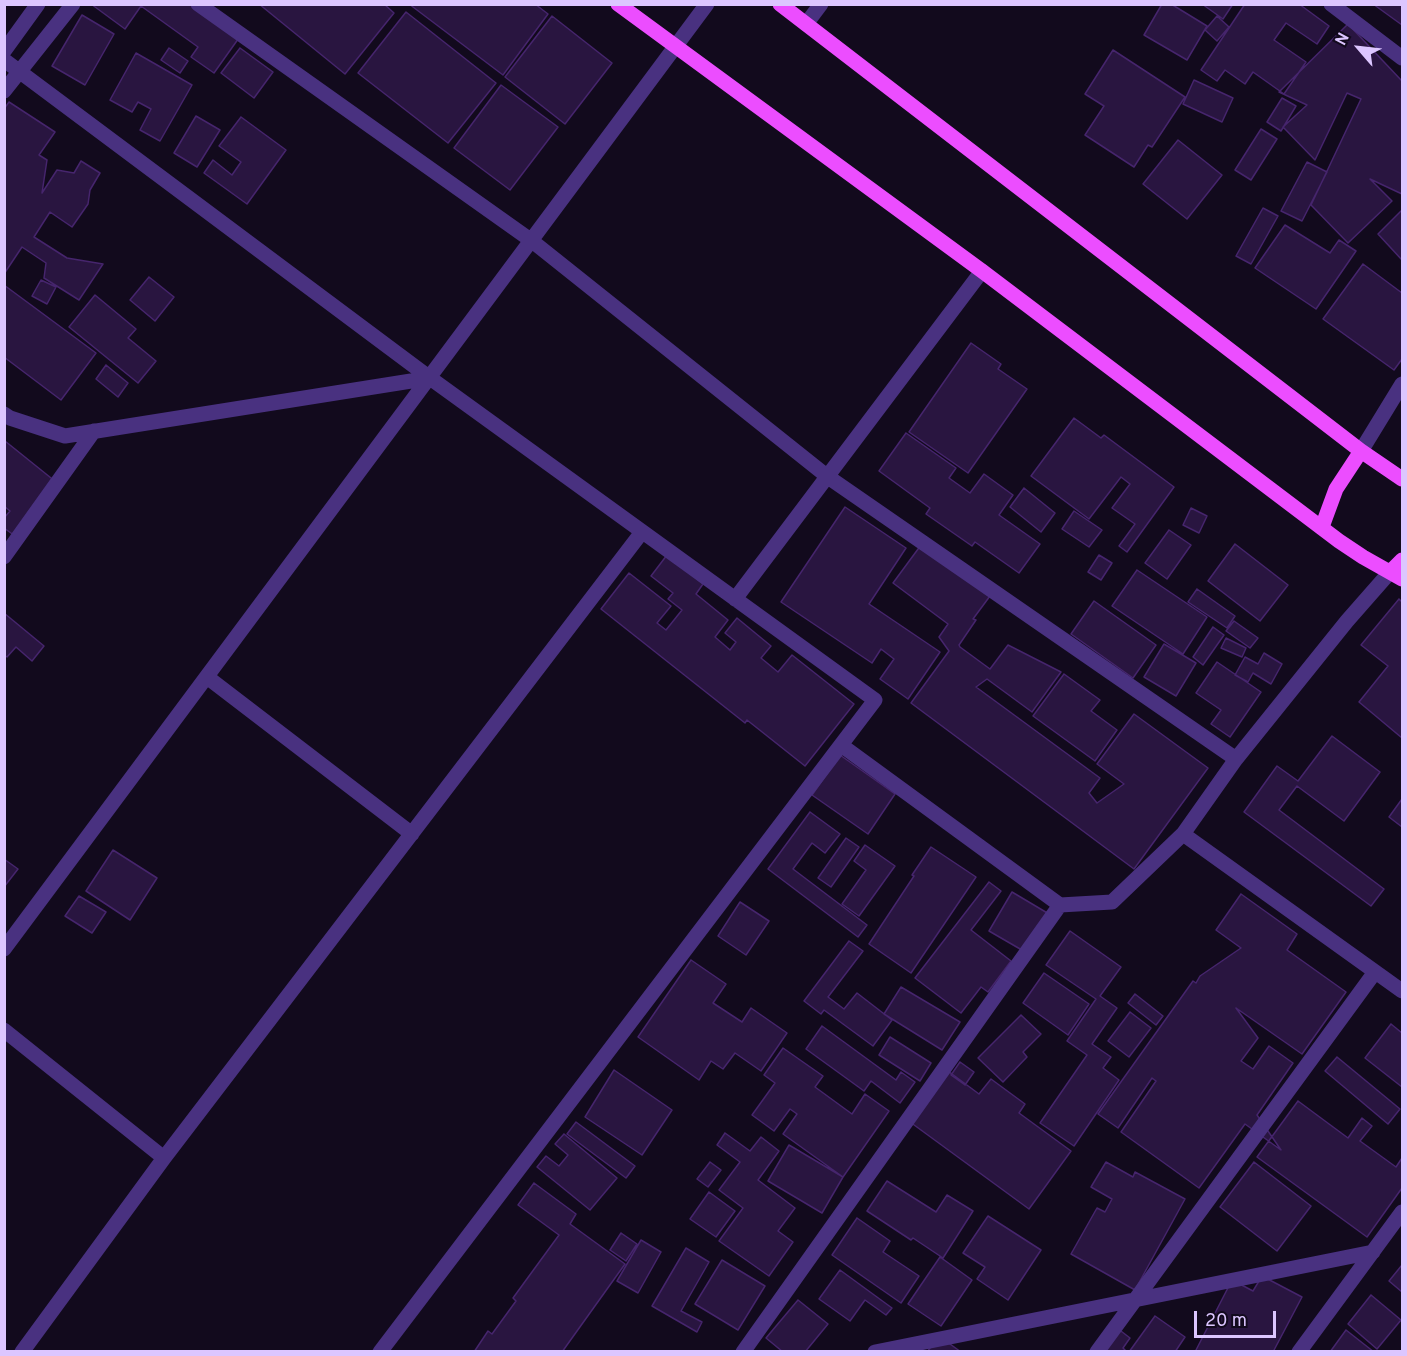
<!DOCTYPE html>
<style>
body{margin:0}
#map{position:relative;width:1407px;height:1356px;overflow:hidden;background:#120a1d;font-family:Overpass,sans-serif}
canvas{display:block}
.frame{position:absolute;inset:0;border:6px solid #dcc6ff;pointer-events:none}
.north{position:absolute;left:1329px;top:18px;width:60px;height:60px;-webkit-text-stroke:4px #120a1d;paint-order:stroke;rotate:298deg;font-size:16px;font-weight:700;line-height:24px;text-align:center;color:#dcc6ff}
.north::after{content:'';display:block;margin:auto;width:21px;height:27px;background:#dcc6ff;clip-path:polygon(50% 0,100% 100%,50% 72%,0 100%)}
.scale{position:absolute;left:1194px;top:1311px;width:82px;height:27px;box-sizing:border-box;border:3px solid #dcc6ff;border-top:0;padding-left:8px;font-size:18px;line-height:21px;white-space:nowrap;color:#dcc6ff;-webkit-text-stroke:4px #120a1d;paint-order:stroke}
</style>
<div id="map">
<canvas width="1407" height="1356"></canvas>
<div class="frame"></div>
<div class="north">N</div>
<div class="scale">20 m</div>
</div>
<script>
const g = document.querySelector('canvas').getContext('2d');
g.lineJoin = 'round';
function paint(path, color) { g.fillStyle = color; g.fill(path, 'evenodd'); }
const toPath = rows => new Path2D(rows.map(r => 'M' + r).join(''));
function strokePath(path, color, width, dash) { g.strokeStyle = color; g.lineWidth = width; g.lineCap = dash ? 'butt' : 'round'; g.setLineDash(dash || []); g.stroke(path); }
const building = toPath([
 [91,4,198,4,241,35,214,73,191,57,198,47,141,6,125,29,91,4],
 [259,4,384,4,394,13,345,74,259,4],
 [409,4,535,4,548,14,503,75,409,4],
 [1162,4,1171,4,1207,26,1187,60,1144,35,1162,4],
 [1202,4,1233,4,1223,19,1202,4],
 [1245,4,1299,4,1329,26,1317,44,1286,23,1274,40,1306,62,1284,94,1253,72,1245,84,1225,70,1217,81,1201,70,1245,4],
 [1373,4,1402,4,1402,25,1373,4],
 [406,12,496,83,448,143,358,73,406,12],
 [82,15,114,34,85,85,52,66,82,15],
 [552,16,612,63,565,124,505,77,552,16],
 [1217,16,1229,27,1217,41,1205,30,1217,16],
 [1348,24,1402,81,1402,194,1370,179,1392,201,1348,243,1311,205,1361,99,1347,93,1315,160,1283,127,1307,105,1279,92,1348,24],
 [169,48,188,61,180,73,161,60,169,48],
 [240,48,273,72,254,98,221,73,240,48],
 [1113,50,1185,97,1152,147,1148,145,1134,167,1085,135,1104,106,1085,94,1113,50],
 [136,53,192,85,160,141,140,130,151,109,138,102,132,112,110,100,136,53],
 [1194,80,1233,98,1222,122,1183,104,1194,80],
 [501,85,558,127,510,190,454,148,501,85],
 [1282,98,1296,106,1281,131,1267,122,1282,98],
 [9,102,55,132,39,155,47,160,42,193,57,170,74,173,81,161,100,173,90,190,88,204,72,227,50,212,34,237,67,258,103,264,79,300,44,278,46,263,22,247,4,274,4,109,9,102],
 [196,116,220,130,197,167,174,153,196,116],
 [241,117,286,150,247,204,204,173,213,160,232,175,241,162,219,146,241,117],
 [1261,129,1277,139,1251,180,1235,170,1261,129],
 [1178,140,1222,175,1187,219,1143,184,1178,140],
 [1307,162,1327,172,1302,221,1281,211,1307,162],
 [1263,208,1278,216,1251,264,1236,256,1263,208],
 [1402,210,1402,260,1378,234,1402,210],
 [1285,225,1330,253,1339,240,1356,251,1316,309,1255,268,1285,225],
 [1363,264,1402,293,1402,359,1394,370,1323,319,1363,264],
 [149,277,174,297,155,321,130,300,149,277],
 [41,280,56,287,47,304,32,296,41,280],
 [4,285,96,353,61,400,4,357,4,285],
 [95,295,136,329,128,338,156,361,138,383,69,327,95,295],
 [971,343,1001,364,998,369,1027,389,968,473,909,432,971,343],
 [106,365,128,383,118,397,96,379,106,365],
 [1074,418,1101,438,1104,435,1174,487,1127,552,1119,546,1135,524,1112,508,1130,484,1121,477,1089,519,1031,476,1074,418],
 [906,433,956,468,949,478,970,493,984,474,1013,495,999,515,1040,544,1019,573,975,542,972,546,926,514,930,508,879,471,906,433],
 [5,441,61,486,15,536,4,528,4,518,10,511,4,506,5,441],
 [1024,488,1055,513,1041,532,1010,507,1024,488],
 [845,507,906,548,869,604,940,652,908,699,880,679,894,659,881,649,872,663,781,602,845,507],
 [1191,508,1207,516,1199,533,1183,525,1191,508],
 [1074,511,1102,530,1089,547,1062,529,1074,511],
 [1169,530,1191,545,1167,579,1145,563,1169,530],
 [1235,544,1288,585,1260,621,1208,581,1235,544],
 [921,545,990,596,973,619,976,620,959,645,960,647,990,669,1008,645,1061,672,1032,712,987,679,976,687,1100,778,1089,793,1097,803,1124,784,1097,764,1134,714,1208,768,1134,869,911,703,949,651,939,637,948,624,893,583,921,545],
 [667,555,703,584,696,594,728,620,715,637,730,650,736,642,725,633,737,618,771,646,761,658,778,672,792,655,854,704,805,766,747,720,745,723,601,609,629,573,671,606,657,623,666,630,682,610,668,599,673,593,651,576,667,555],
 [1099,555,1112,563,1101,580,1088,572,1099,555],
 [1137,570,1207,617,1183,654,1112,606,1137,570],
 [1197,589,1235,616,1227,628,1188,602,1197,589],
 [1399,599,1402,602,1402,738,1359,702,1388,666,1361,645,1399,599],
 [1094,601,1156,645,1133,678,1071,634,1094,601],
 [4,613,44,646,32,661,16,647,7,657,4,655,4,613],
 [1234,621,1258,638,1250,648,1226,631,1234,621],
 [1213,627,1224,635,1203,665,1193,657,1213,627],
 [1226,638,1246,648,1242,657,1221,648,1226,638],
 [1164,644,1196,663,1176,696,1144,677,1164,644],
 [1264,653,1282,664,1271,684,1253,673,1248,682,1235,675,1245,657,1258,664,1264,653],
 [1217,662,1261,692,1230,737,1211,724,1221,710,1196,693,1217,662],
 [1064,674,1100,700,1091,711,1117,730,1095,761,1033,716,1064,674],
 [1332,736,1380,772,1344,821,1297,786,1279,810,1384,889,1371,906,1244,812,1277,766,1298,781,1332,736],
 [840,755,895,794,868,834,812,795,840,755],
 [1402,799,1402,827,1389,817,1402,799],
 [810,812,840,834,825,853,812,843,793,869,867,925,858,937,768,869,810,812],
 [846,838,859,847,831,887,818,878,846,838],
 [865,845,895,866,859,916,842,904,866,870,854,861,865,845],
 [931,847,976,877,911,973,869,944,914,876,912,875,931,847],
 [113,850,157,878,130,920,86,891,113,850],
 [4,859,18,869,4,887,4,859],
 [989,882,1001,891,971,930,1011,961,988,992,981,987,961,1013,915,978,989,882],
 [1012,892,1049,914,1027,953,989,931,1012,892],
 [1241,894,1297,934,1287,950,1346,992,1302,1054,1236,1008,1258,1038,1241,1061,1253,1069,1269,1046,1293,1063,1257,1115,1281,1150,1245,1124,1199,1188,1121,1132,1156,1081,1152,1078,1118,1128,1098,1114,1193,981,1196,983,1200,976,1241,948,1216,930,1241,894],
 [79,896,106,912,92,933,65,916,79,896],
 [740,902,769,921,746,955,718,936,740,902],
 [1070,931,1121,967,1100,996,1117,1008,1092,1044,1111,1057,1103,1068,1119,1080,1074,1146,1040,1123,1087,1055,1067,1041,1096,999,1046,965,1070,931],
 [849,941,863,951,828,997,844,1009,857,993,892,1020,873,1046,824,1010,821,1014,804,1001,849,941],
 [691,960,726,984,713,1003,742,1022,751,1008,787,1033,761,1071,735,1053,723,1069,711,1061,699,1080,638,1037,691,960],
 [1044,973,1089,1004,1068,1035,1023,1003,1044,973],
 [901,987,960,1022,942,1050,884,1014,901,987],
 [1135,994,1163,1016,1156,1025,1128,1003,1135,994],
 [1130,1012,1151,1028,1129,1057,1108,1041,1130,1012],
 [1021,1015,1041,1034,1023,1052,1027,1057,1003,1082,978,1058,1021,1015],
 [1391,1024,1402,1033,1402,1087,1365,1058,1391,1024],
 [822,1026,896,1080,901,1072,915,1082,900,1103,871,1081,864,1091,806,1049,822,1026],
 [890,1037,931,1063,920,1081,879,1055,890,1037],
 [783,1048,823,1076,815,1087,852,1114,865,1094,889,1111,843,1177,783,1134,797,1114,790,1109,774,1131,752,1115,775,1083,764,1075,783,1048],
 [1337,1057,1400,1109,1388,1124,1325,1071,1337,1057],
 [960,1062,974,1072,965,1085,951,1075,960,1062],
 [614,1070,672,1110,642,1155,585,1117,614,1070],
 [948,1071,979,1094,991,1079,1025,1104,1019,1113,1071,1151,1029,1209,910,1122,948,1071],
 [1298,1101,1348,1138,1362,1118,1372,1126,1360,1141,1396,1167,1402,1158,1402,1188,1367,1237,1257,1157,1298,1101],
 [576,1122,635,1166,626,1178,567,1134,576,1122],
 [725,1133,750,1151,761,1137,779,1151,758,1180,795,1208,778,1231,793,1242,769,1276,719,1241,743,1208,719,1190,740,1162,717,1145,725,1133],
 [564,1134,617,1178,590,1210,537,1167,546,1156,559,1166,568,1155,555,1144,564,1134],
 [789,1145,843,1177,822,1213,768,1181,789,1145],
 [710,1162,721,1170,708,1187,697,1179,710,1162],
 [1106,1162,1133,1177,1135,1172,1185,1199,1135,1290,1071,1254,1097,1208,1105,1212,1112,1199,1091,1187,1106,1162],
 [1254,1162,1311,1206,1277,1251,1220,1207,1254,1162],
 [887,1181,936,1212,947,1195,973,1211,943,1258,913,1238,911,1240,867,1211,887,1181],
 [534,1183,576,1214,570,1224,625,1264,562,1352,474,1352,488,1331,492,1334,516,1301,513,1298,559,1235,518,1205,534,1183],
 [709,1192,735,1211,716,1237,690,1219,709,1192],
 [988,1216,1041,1250,1008,1300,977,1279,985,1267,963,1253,988,1216],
 [857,1218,890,1241,883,1252,919,1276,901,1303,832,1255,857,1218],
 [621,1233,637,1244,626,1261,610,1250,621,1233],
 [641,1240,661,1252,638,1293,617,1281,641,1240],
 [686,1248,709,1262,681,1311,702,1322,697,1332,652,1306,686,1248],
 [940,1257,972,1280,941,1326,908,1304,940,1257],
 [722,1260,765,1286,738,1330,695,1304,722,1260],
 [1402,1265,1402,1292,1389,1281,1402,1265],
 [840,1270,892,1308,886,1315,865,1300,850,1321,819,1299,840,1270],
 [1262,1276,1302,1297,1273,1352,1195,1352,1232,1280,1253,1291,1262,1276],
 [1371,1295,1401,1320,1377,1349,1348,1324,1371,1295],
 [798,1300,828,1324,805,1352,783,1352,766,1338,798,1300],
 [1155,1316,1185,1337,1175,1352,1129,1352,1155,1316],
 [1117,1328,1130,1338,1123,1348,1127,1352,1100,1352,1117,1328],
 [1346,1330,1374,1352,1330,1352,1346,1330],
 [939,1336,961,1352,927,1352,939,1336]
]);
paint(building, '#291540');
strokePath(building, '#46256d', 1.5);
strokePath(toPath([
 [198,4,532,241,828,477,1236,759],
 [1331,4,1402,58],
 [806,24,821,4],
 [4,51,38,4],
 [4,60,430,378,875,700,380,1352],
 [4,91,73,4],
 [4,414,10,418,65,436,430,378],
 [1361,451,1402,384],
 [4,557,94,431],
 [735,599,982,271],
 [207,677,412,834],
 [841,745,1060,905,1112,902,1183,834,1236,759,1347,621,1390,572],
 [1183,834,1402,991],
 [4,949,707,4],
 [4,1030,164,1158],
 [22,1352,164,1158,642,532],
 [743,1352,1060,905],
 [875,1352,1373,1252],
 [1097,1352,1375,972],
 [1299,1352,1402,1212]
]), '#493180', 15);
strokePath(toPath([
 [618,4,982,271,1339,541,1363,557,1402,579],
 [780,4,1361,451,1402,479],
 [1322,527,1336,489,1361,451],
 [1390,572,1402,560]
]), '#ec4dff', 15);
</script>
